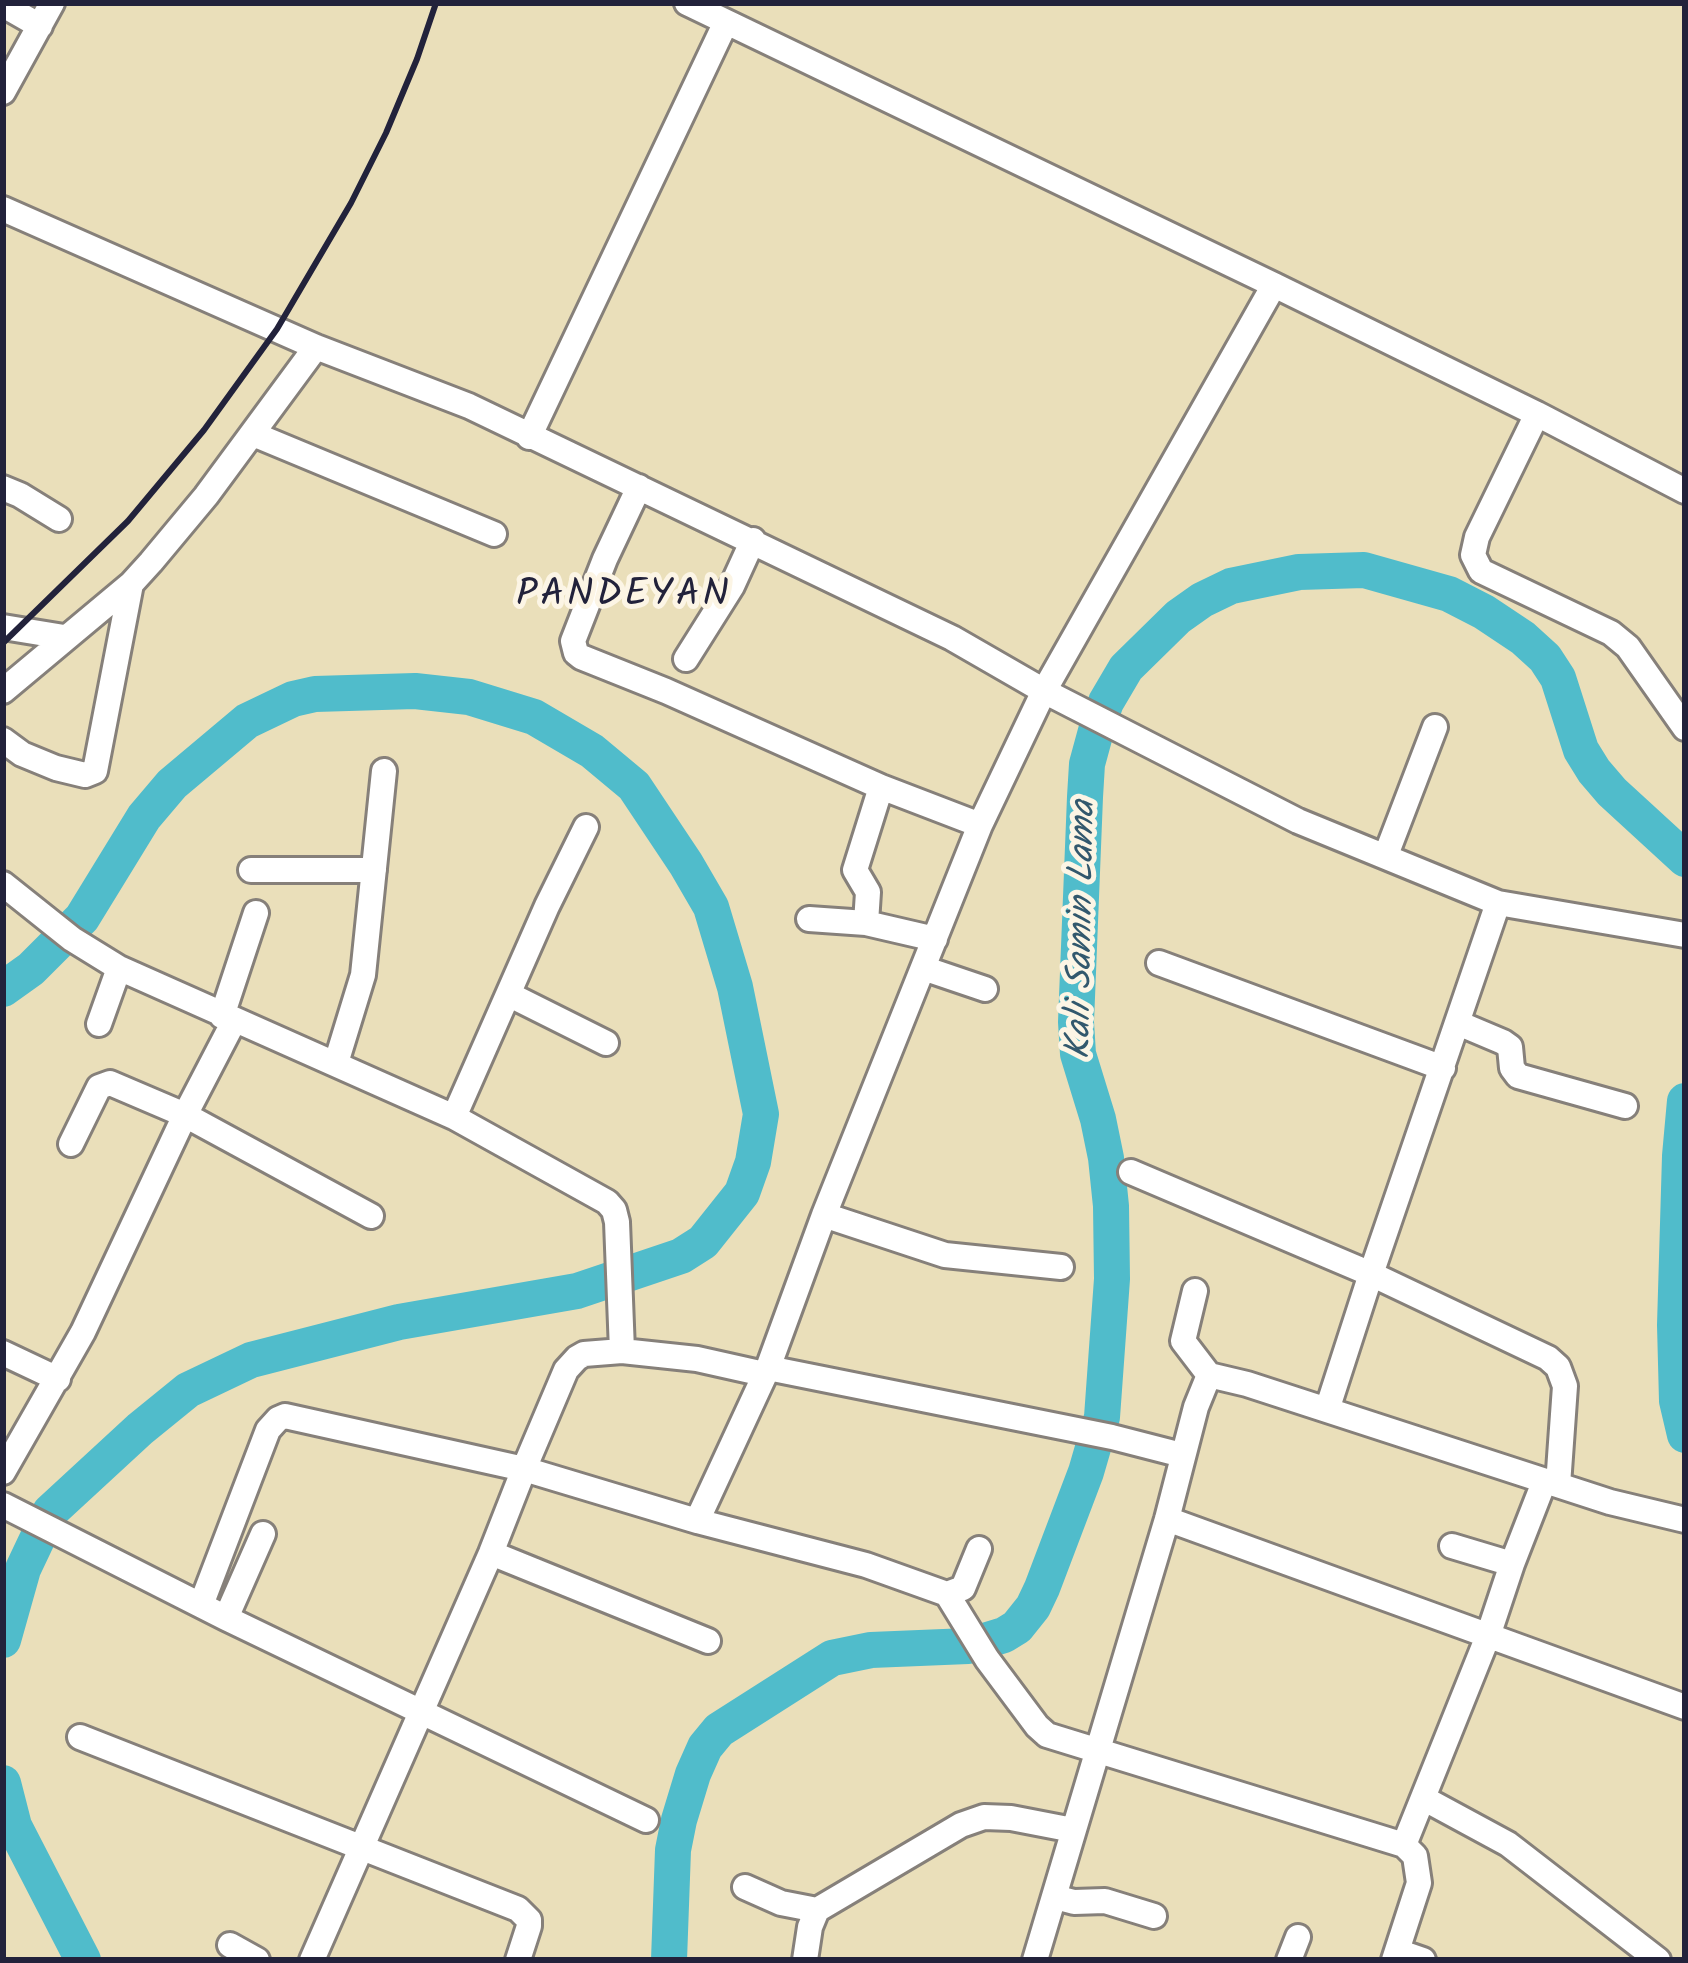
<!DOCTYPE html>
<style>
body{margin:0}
#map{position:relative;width:1688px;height:1963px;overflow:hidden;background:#eadfba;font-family:Kalam,sans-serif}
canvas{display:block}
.frame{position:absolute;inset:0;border:6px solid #22223b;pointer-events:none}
</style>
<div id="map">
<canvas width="1688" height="1963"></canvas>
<div class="frame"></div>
</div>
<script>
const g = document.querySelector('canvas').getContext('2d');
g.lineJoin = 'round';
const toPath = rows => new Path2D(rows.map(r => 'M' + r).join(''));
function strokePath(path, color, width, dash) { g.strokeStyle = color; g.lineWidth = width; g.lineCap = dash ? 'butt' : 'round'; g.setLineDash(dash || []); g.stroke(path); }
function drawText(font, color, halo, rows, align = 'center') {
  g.font = font + ' Kalam,sans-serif'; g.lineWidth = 10; g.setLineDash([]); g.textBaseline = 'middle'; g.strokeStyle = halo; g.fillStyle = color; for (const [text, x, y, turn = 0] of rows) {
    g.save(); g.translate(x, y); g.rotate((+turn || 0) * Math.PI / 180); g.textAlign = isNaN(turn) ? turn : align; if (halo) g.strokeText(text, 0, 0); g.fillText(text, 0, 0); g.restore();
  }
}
strokePath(toPath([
 [3,989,31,969,82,918,144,817,172,784,247,721,293,699,315,694,415,691,469,697,534,717,592,751,634,786,686,864,711,907,735,987,761,1114,753,1162,742,1193,703,1242,681,1256,577,1291,399,1322,251,1360,188,1390,140,1429,50,1512,23,1569,3,1640],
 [1685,1101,1680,1156,1675,1325,1677,1401,1685,1435],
 [3,1783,14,1826,83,1960],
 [669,1960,673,1850,679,1820,693,1774,705,1747,719,1730,832,1658,871,1650,968,1646,1004,1635,1017,1627,1033,1607,1042,1588,1086,1472,1102,1417,1112,1279,1111,1206,1106,1158,1098,1119,1078,1054,1076,1022,1085,797,1087,764,1096,731,1106,702,1126,668,1178,617,1202,600,1231,586,1299,572,1364,570,1449,594,1484,612,1523,638,1545,658,1558,678,1581,750,1594,771,1612,792,1685,859]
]), '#50bccb', 36);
const minor = toPath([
 [687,3,1274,285,1537,414,1685,491],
 [3,5,40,26],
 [3,92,52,3],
 [3,209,316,347,469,406,952,638,1044,691,1298,821,1498,903,1685,935],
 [1537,414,1477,537,1473,555,1481,571,1611,633,1628,647,1685,728],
 [253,434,494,534],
 [529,437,726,22],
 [639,487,605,559,573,641,576,653,581,657,666,691,881,787,980,825],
 [3,488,20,495,59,519],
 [3,627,64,637],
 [686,659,732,586,753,540],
 [3,691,131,584,151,562,206,496,316,347],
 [3,740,22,754,56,768,85,775,95,771,131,584],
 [881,787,855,870,868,892,866,923,935,939],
 [1386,855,1435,727],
 [251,870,374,870],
 [3,884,72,939,119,968,454,1117,607,1202,614,1210,617,1222,622,1351],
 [809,919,866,923],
 [1159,963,1443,1068],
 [923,968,985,989],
 [510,995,606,1043],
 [222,1016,256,913],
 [1458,1023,1503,1042,1510,1047,1512,1068,1518,1076,1625,1106],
 [99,1024,119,968],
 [336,1063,363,975,384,771],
 [454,1117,547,906,586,827],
 [71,1144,99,1087,110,1083,185,1115,371,1216],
 [1131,1172,1371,1274,1548,1358,1558,1367,1565,1386,1558,1485],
 [824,1215,945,1255,1061,1267],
 [1195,1291,1183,1341,1209,1375],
 [3,1353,58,1379],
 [768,1368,1112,1437,1182,1455],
 [1327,1410,1371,1274,1498,903],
 [3,1472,83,1332,185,1115,234,1021],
 [3,1505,226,1618,646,1820],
 [1167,1519,1685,1707],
 [697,1521,866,1565,947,1594,963,1588,979,1549],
 [491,1553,708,1641],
 [1512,1564,1544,1482],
 [947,1594,987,1659,1037,1726,1047,1735,1404,1845],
 [201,1605,268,1430,278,1419,285,1416,524,1469,566,1370,577,1358,584,1354,622,1351,697,1359,764,1374],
 [226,1618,263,1534],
 [80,1737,518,1909,529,1920,529,1926,518,1960],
 [1423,1798,1508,1844,1658,1960],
 [745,1887,781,1903,817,1910],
 [1055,1897,1074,1902,1105,1901,1154,1916],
 [230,1945,257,1960],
 [1397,1951,1423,1960],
 [312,1960,491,1553,524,1469,697,1521,768,1368,824,1215,980,825,1044,691,1274,285],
 [805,1960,810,1927,817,1910,961,1825,984,1817,1011,1818,1073,1830],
 [1035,1960,1167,1519,1196,1407,1209,1375,1247,1384,1610,1502,1685,1520],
 [1289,1960,1298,1937],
 [1394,1960,1419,1883,1415,1856,1404,1845,1488,1636,1512,1564,1452,1546]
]);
strokePath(minor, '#86807a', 30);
strokePath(minor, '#fff', 24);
strokePath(toPath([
 [3,643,128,521,204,430,277,329,351,203,386,133,417,59,436,3]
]), '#22223b', 6);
drawText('italic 36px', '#32586d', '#fcf5e5', [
 ["Kali Samin Lama",1085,930,-89]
]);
g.letterSpacing = '3px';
drawText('39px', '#22223b', '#fcf5e5', [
 ["PANDEYAN",624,598]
]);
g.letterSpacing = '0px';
</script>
